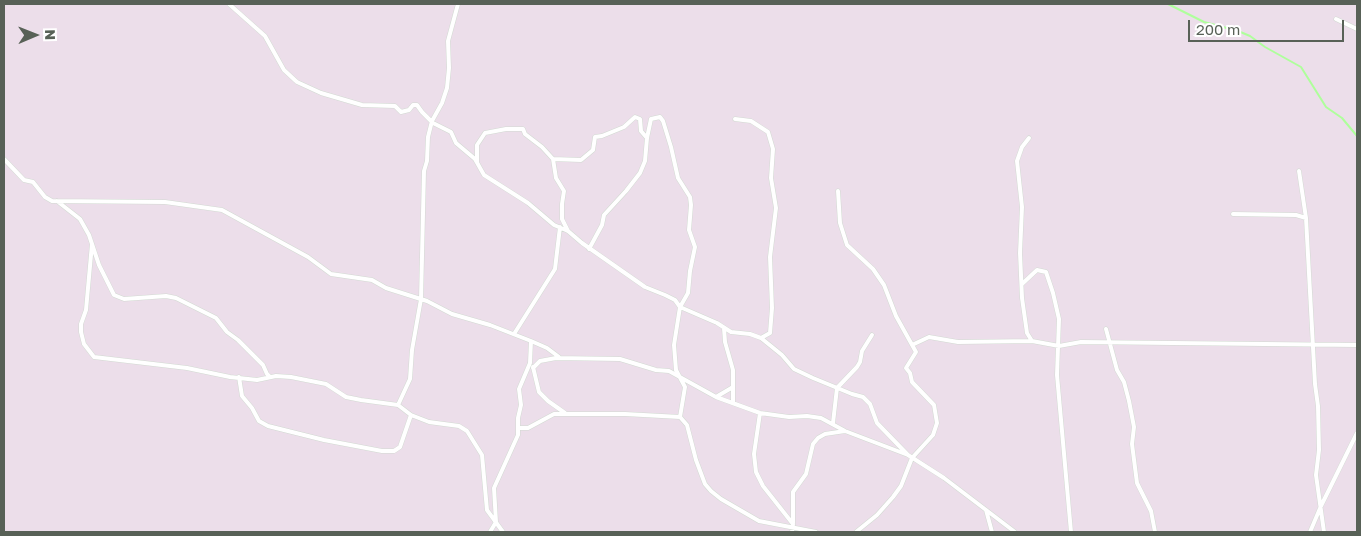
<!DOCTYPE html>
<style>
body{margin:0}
#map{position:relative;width:1361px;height:536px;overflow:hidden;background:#ecdeea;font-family:"Golos Text",sans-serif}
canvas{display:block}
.frame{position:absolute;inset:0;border:5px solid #586157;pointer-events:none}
.north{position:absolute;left:10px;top:10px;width:50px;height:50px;-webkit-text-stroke:4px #fff;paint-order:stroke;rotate:89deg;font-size:14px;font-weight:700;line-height:20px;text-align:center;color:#586157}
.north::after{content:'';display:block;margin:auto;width:18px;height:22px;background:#586157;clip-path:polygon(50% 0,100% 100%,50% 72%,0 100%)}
.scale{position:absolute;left:1188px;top:20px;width:156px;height:22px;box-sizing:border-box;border:2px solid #586157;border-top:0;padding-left:6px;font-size:15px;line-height:18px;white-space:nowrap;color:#586157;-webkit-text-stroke:4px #fff;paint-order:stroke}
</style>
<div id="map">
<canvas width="1361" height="536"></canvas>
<div class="frame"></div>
<div class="north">N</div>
<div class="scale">200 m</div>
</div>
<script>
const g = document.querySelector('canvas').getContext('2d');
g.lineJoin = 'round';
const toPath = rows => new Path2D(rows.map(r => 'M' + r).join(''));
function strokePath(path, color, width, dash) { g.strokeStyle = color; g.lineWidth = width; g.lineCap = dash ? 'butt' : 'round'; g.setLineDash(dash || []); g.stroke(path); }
strokePath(toPath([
 [1168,4,1204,22,1238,31,1250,36,1265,47,1301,67,1326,107,1342,118,1357,136]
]), '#aeff9b', 2);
const street = toPath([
 [229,4,265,36,284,70,297,82,321,93,362,105,395,106,401,112,409,110,413,105,417,105,422,112,433,123,451,132,456,143,475,159,484,175,528,203,554,225,568,231,582,243,645,287,665,295,675,300,680,307,717,323,731,332,750,334,761,338,782,355,794,369,813,378,852,394,863,397,870,404,877,423,908,455],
 [1336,19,1357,29],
 [735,119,751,121,768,132,773,149,771,178,776,208,770,257,772,308,770,333,761,338],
 [1029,138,1022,147,1017,161,1022,207,1020,253,1022,298,1027,333,1032,341,1059,346,1081,342,1357,345],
 [4,159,24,180,33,182,45,197,52,201,165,202,222,210,308,257,331,274,372,280,386,288,427,301,452,314,490,325,531,341,530,363,519,389,521,405,518,418,518,435,494,488,496,522,490,532],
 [553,159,581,160,593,150,595,137,602,136,624,127,635,117,640,119,641,131,647,138],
 [477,162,477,145,485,133,506,129,523,129,525,134,542,147,553,159,556,178,564,191,562,204,562,219,568,231],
 [1299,171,1306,218],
 [838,191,840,223,847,245,873,269,884,285,896,316,916,352,906,368,910,373,912,382,934,405,937,423,933,435,912,458,901,486,893,497,877,515,856,532],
 [57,201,80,219,89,235,99,265,114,295,124,299,166,296,176,298,216,318,227,332,238,340,263,365,267,374,270,377],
 [1233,214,1296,215,1306,218,1315,384,1318,406,1319,450,1316,475,1324,532],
 [92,244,86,310,81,324,81,332,84,344,94,357,187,368,230,377,257,380,276,376,291,377,326,384,346,397,361,400,398,405,411,415,429,422,459,426,467,431,482,455,487,510,503,532],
 [589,249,602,225,604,215,626,191,640,173,645,161,647,138,651,119,660,117,663,121,671,147,678,178,690,197,691,205,689,230,695,247,690,271,688,293,680,307,674,345,676,370,685,387,680,417],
 [1022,284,1037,270,1046,272,1053,293,1059,319,1057,375,1071,532],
 [724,328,725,342,733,370,733,403],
 [1106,329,1117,370,1124,382,1129,401,1134,427,1132,444,1137,483,1151,511,1155,532],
 [514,334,555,269,560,227],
 [531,341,547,348,559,357],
 [912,345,929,337,958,342,1032,341],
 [533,367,539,392,548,401,565,413],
 [533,368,540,361,556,358,620,359,656,370,669,371,716,397,760,413,789,417,807,416,821,418,845,431,908,455,944,478,1015,532],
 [239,377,242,396,252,408,259,421,268,426,324,440,382,451,394,451,400,447,411,415],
 [716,397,733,387],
 [398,405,410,379,412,350,421,299,424,171,427,161,428,137,432,121,442,103,447,88,449,68,448,41,458,4],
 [760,413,754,454,756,472,763,486,793,524,792,532],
 [833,423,837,388,857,367,860,362,862,351,872,335],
 [518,428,528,428,554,414,625,414,680,417,687,425,696,460,705,484,711,491,721,499,759,521,816,532],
 [986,510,992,532],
 [793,523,793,492,806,474,813,444,818,438,825,434,845,431],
 [1310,532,1321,506,1357,433]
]);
strokePath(street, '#d2dad2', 5);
strokePath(street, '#fff', 4);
</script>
